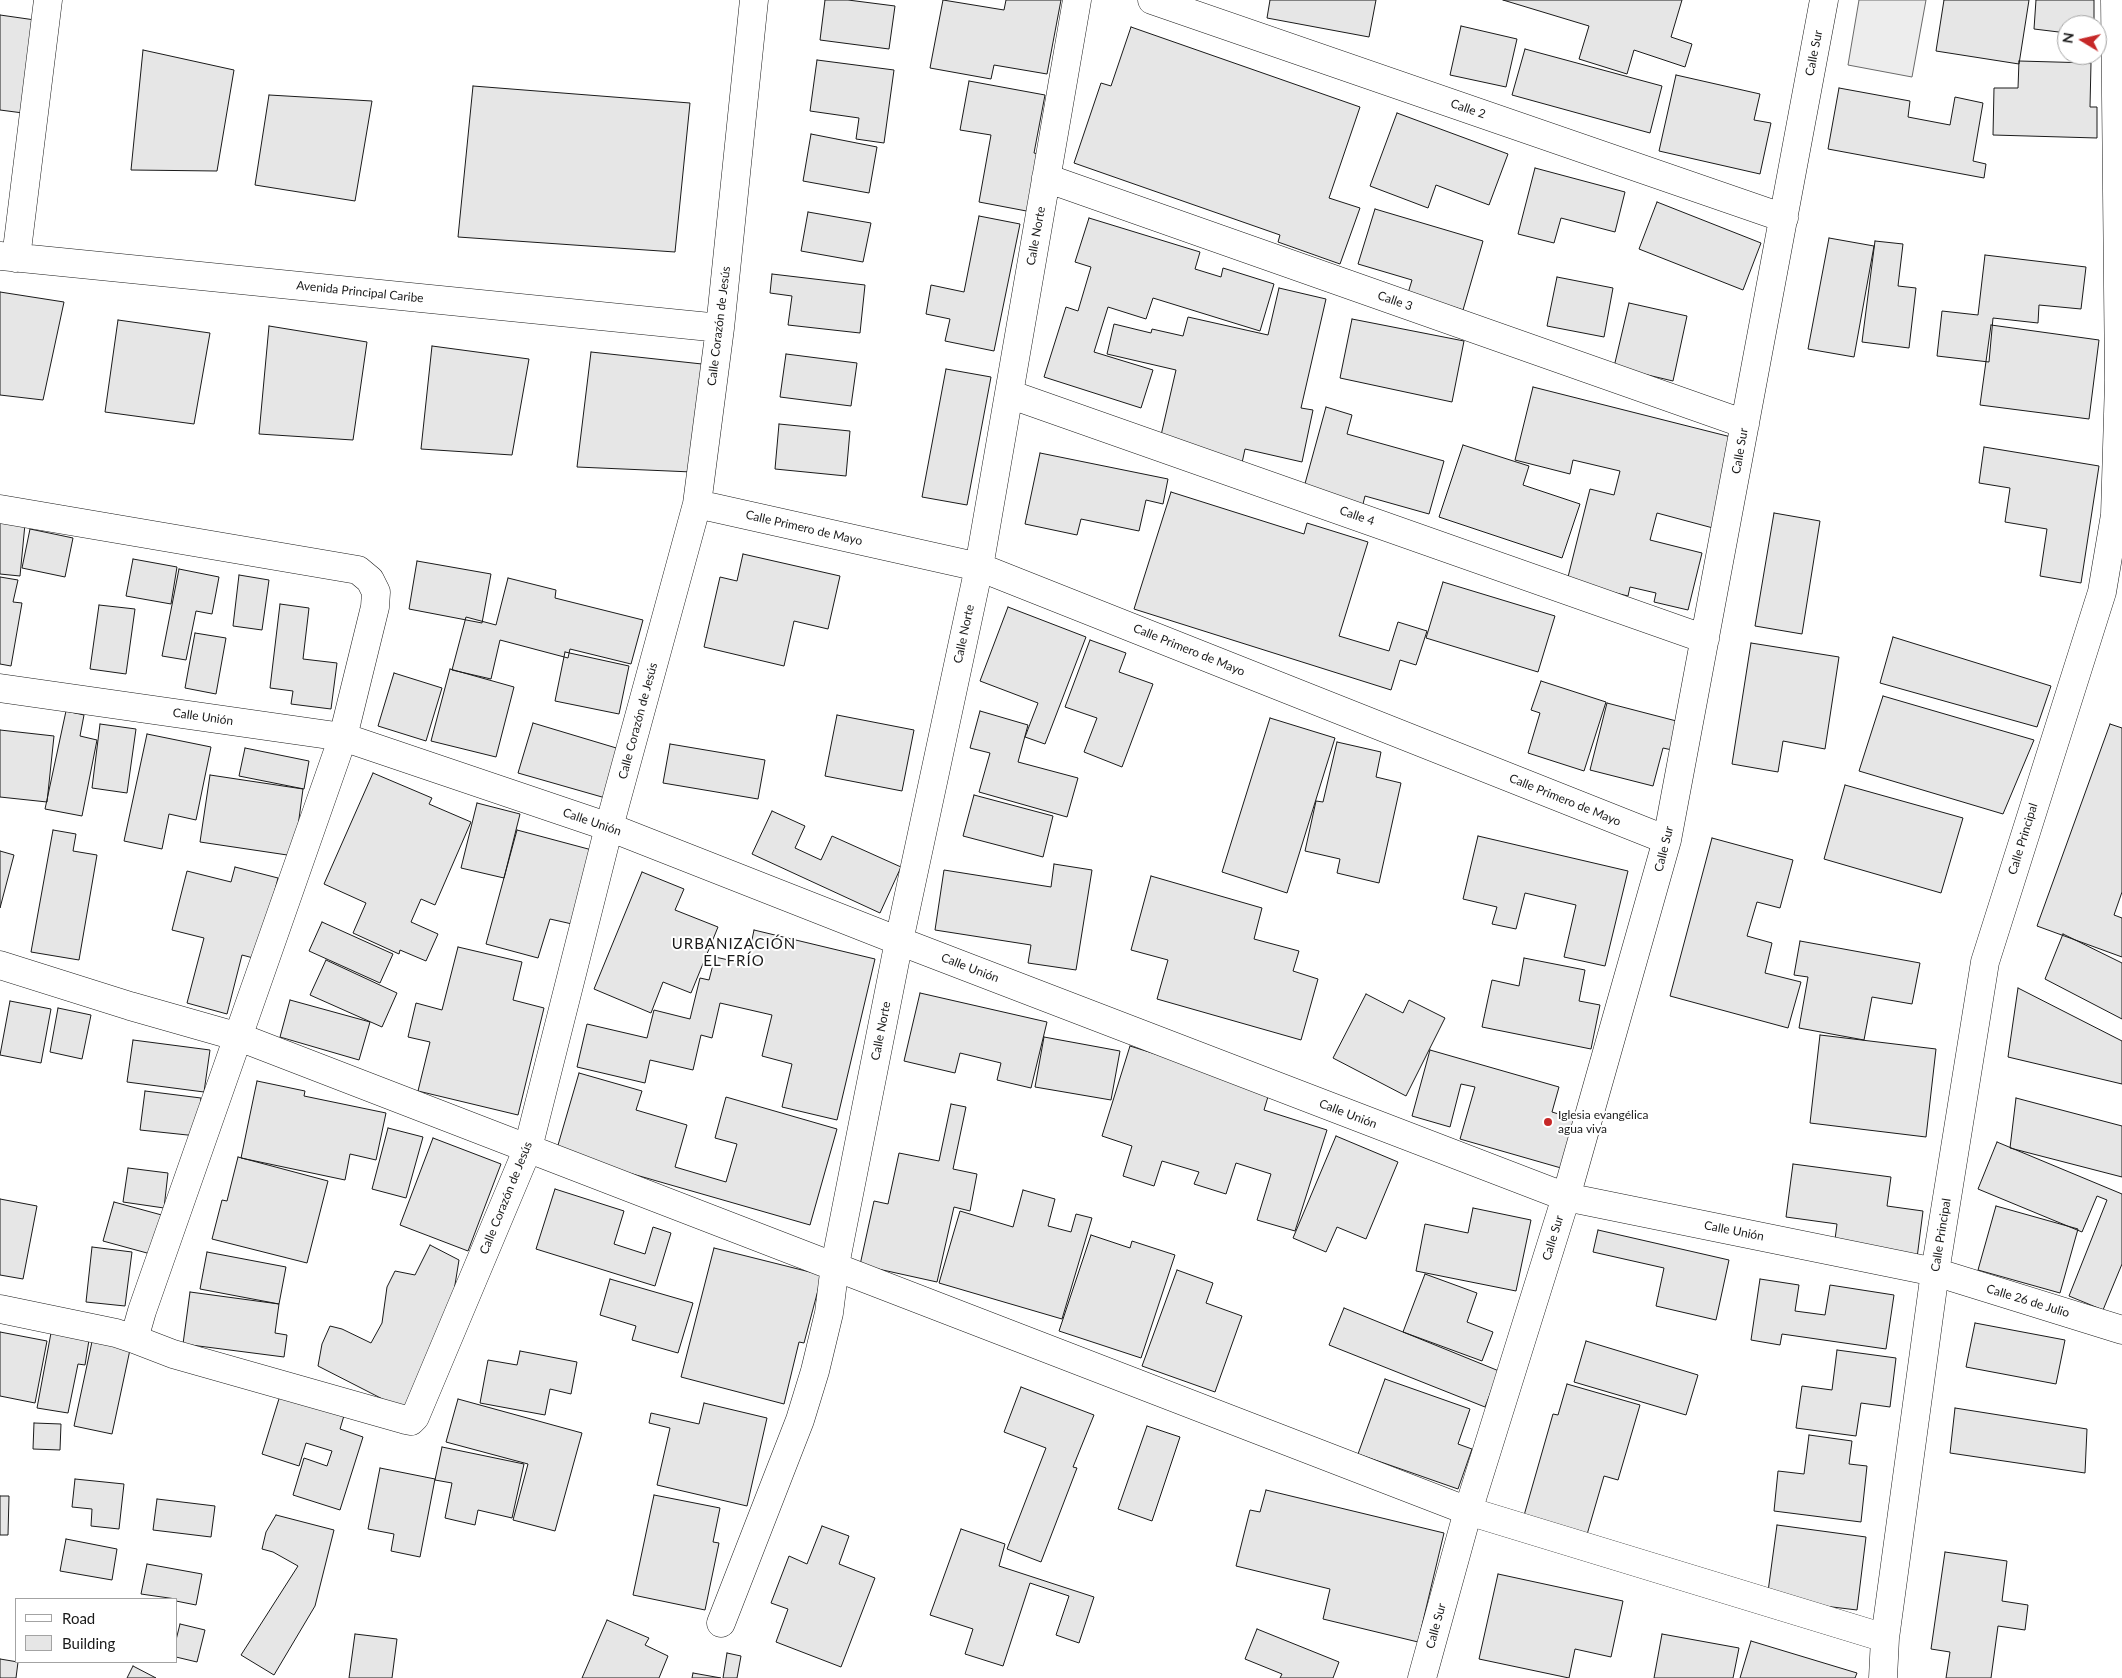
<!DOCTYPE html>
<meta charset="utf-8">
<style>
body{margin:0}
#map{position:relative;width:2122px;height:1678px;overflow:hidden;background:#fff;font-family:Lato,sans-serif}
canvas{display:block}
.legend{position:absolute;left:15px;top:1598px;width:162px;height:65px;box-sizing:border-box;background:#fff;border:1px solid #a3a3a3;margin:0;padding:6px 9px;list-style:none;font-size:15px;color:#1a1a1a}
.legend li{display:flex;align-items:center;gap:10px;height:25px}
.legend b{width:25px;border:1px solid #a3a3a3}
.north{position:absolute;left:2057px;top:15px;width:50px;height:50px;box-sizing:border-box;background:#fff;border:1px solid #a3a3a3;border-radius:50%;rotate:279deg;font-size:14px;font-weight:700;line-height:20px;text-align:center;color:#1a1a1a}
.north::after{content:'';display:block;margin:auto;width:18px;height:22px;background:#c62828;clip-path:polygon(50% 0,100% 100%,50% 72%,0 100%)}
</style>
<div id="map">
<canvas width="2122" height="1678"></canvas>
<ul class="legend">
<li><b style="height:6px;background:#fff"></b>Road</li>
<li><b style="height:14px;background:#e6e6e6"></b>Building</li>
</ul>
<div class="north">N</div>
</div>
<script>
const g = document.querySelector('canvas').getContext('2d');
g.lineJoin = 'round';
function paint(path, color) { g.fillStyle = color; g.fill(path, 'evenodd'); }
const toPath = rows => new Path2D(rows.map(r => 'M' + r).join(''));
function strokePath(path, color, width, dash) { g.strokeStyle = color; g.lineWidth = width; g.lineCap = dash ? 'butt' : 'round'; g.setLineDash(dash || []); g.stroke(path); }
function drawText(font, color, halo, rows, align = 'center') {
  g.font = font + ' Lato,sans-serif'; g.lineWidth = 4; g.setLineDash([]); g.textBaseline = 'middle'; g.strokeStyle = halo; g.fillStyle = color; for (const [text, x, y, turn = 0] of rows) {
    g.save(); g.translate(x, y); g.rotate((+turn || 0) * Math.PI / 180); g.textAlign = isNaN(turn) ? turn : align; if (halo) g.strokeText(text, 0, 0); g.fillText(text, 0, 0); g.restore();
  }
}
const built = toPath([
 [1859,0,1926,0,1912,77,1848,65,1859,0]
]);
paint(built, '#ededed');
strokePath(built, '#6a6a6a', 1);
const building = toPath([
 [825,0,848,0,895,6,889,49,820,40,825,0],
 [943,0,1004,10,1006,0,1061,0,1047,74,994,65,991,79,930,68,943,0],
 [1270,0,1376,0,1369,37,1267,18,1270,0],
 [1503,0,1682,0,1671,37,1692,44,1685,67,1634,50,1627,74,1579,59,1589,26,1503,0],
 [1944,0,2029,0,2019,64,1936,51,1944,0],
 [2036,0,2094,0,2094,25,2067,25,2067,33,2034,29,2036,0],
 [0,15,42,21,23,113,0,110,0,15],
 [1461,26,1517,39,1506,87,1450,75,1461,26],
 [1131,27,1360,107,1329,198,1360,208,1340,264,1278,242,1280,235,1074,163,1101,83,1111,86,1131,27],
 [1525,49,1662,86,1650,133,1512,95,1525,49],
 [143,50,234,70,217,171,131,170,143,50],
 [817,60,894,70,884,143,856,139,859,118,810,111,817,60],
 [2019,61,2091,63,2090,107,2097,107,2097,138,1993,135,1994,88,2018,88,2019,61],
 [1676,75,1760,94,1754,120,1771,123,1760,174,1659,151,1676,75],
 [969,81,1045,95,1034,153,1048,156,1037,213,979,202,991,135,960,130,969,81],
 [473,86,690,103,675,252,458,237,473,86],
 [1839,88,1910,101,1908,117,1950,125,1955,97,1983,103,1973,161,1986,164,1984,178,1828,149,1839,88],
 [269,95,372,101,355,201,255,185,269,95],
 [1397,113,1508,154,1489,205,1436,185,1428,208,1370,186,1397,113],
 [811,134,877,147,869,193,803,181,811,134],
 [1535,168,1625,192,1615,232,1561,218,1554,243,1518,234,1535,168],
 [1657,202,1761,243,1743,290,1639,249,1657,202],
 [1375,209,1483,241,1463,310,1408,293,1412,280,1358,264,1375,209],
 [808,212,871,223,863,262,801,251,808,212],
 [979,216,1020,224,994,351,945,341,950,319,926,314,931,285,964,292,979,216],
 [1089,218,1200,252,1195,269,1221,277,1223,268,1274,284,1260,331,1153,298,1146,319,1108,307,1094,352,1153,370,1141,408,1044,377,1066,307,1078,311,1091,267,1075,262,1089,218],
 [1829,238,1874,246,1854,357,1808,349,1829,238],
 [1875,241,1903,244,1898,286,1916,288,1909,348,1862,342,1875,241],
 [1985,255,2086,267,2081,309,2039,305,2038,323,1993,318,1989,362,1937,356,1942,311,1978,315,1985,255],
 [772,274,865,285,860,333,788,325,792,296,770,293,772,274],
 [1557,277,1613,288,1604,337,1547,326,1557,277],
 [1279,288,1326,299,1301,408,1313,410,1302,462,1245,449,1242,463,1159,444,1176,370,1107,354,1114,324,1151,333,1152,329,1183,336,1188,317,1268,335,1279,288],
 [0,292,64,302,43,400,0,395,0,292],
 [1629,303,1687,316,1673,381,1614,367,1629,303],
 [1352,319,1464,341,1452,402,1340,378,1352,319],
 [118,320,210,333,194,424,105,412,118,320],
 [1991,325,2099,340,2089,419,1980,405,1991,325],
 [269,326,367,342,353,440,259,434,269,326],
 [432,346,529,359,512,455,421,449,432,346],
 [591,352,702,364,692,472,577,467,591,352],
 [786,354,857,363,851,406,780,397,786,354],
 [946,369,991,377,967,505,922,497,946,369],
 [1533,387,1735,438,1713,528,1657,513,1650,540,1702,553,1688,610,1654,602,1656,593,1630,587,1628,596,1567,581,1590,489,1614,495,1620,471,1573,460,1570,474,1515,460,1533,387],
 [1326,407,1352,415,1347,434,1444,461,1429,514,1365,496,1362,508,1303,491,1326,407],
 [779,424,850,431,846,476,775,469,779,424],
 [1463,445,1529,466,1523,485,1580,504,1562,558,1439,517,1463,445],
 [1984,447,2099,466,2081,583,2040,576,2047,529,2005,522,2010,488,1979,483,1984,447],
 [1040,453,1168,479,1163,504,1146,500,1139,531,1081,519,1077,535,1025,524,1040,453],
 [1171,492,1304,534,1307,523,1368,542,1339,636,1389,651,1398,622,1427,631,1416,665,1400,660,1391,690,1134,609,1171,492],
 [1774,513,1820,521,1802,634,1755,626,1774,513],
 [0,521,25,524,20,576,0,574,0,521],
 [30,529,73,538,65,577,22,568,30,529],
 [743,554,840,576,828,629,794,621,784,666,704,647,720,577,737,581,743,554],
 [133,559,177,567,171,604,126,596,133,559],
 [417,561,491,574,482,623,409,609,417,561],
 [179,569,219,577,212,614,196,611,186,660,162,656,179,569],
 [239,575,269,580,262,630,233,626,239,575],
 [0,577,18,580,13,602,22,603,11,666,0,664,0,577],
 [508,578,556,590,555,598,643,620,631,664,570,649,568,658,500,640,491,679,452,670,466,617,496,625,508,578],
 [1443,582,1555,616,1538,672,1426,638,1443,582],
 [280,604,309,608,303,659,337,663,331,709,291,704,293,691,270,688,280,604],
 [99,605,135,609,126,674,90,669,99,605],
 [1008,607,1086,637,1045,744,1025,737,1038,703,980,681,1008,607],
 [195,633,226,638,216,694,185,688,195,633],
 [1893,637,2051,686,2037,727,1880,683,1893,637],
 [1090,640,1126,653,1119,672,1153,684,1122,767,1084,752,1097,718,1065,707,1090,640],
 [1751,643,1839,657,1825,749,1783,741,1778,772,1732,764,1751,643],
 [565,652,629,666,619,714,555,701,565,652],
 [450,669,514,687,496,757,431,741,450,669],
 [394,673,442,688,426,741,378,726,394,673],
 [1541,681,1606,702,1584,771,1528,753,1540,713,1531,710,1541,681],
 [1883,696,2034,740,2003,814,1859,771,1883,696],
 [1607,703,1688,724,1681,752,1663,748,1653,786,1590,770,1607,703],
 [66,711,84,715,80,736,97,740,82,816,45,809,66,711],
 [980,711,1028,725,1018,762,1078,778,1067,817,979,792,990,753,970,748,980,711],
 [837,715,914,730,902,791,825,776,837,715],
 [1270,718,1335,738,1287,893,1222,872,1270,718],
 [533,723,623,750,609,799,518,773,533,723],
 [100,724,136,729,127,793,92,788,100,724],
 [2110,724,2122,728,2122,892,2114,915,2122,918,2122,957,2037,926,2110,724],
 [0,730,54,736,47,802,0,797,0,730],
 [147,734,211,747,196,820,169,814,162,849,124,841,147,734],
 [1337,742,1381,752,1376,777,1401,783,1379,883,1337,873,1340,859,1305,851,1316,801,1323,802,1337,742],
 [670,744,765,760,758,799,663,783,670,744],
 [245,748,309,761,304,789,239,776,245,748],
 [373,773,432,798,429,804,471,822,435,905,421,899,411,922,438,934,426,961,400,950,399,954,353,933,366,903,324,884,373,773],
 [210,775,303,789,294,856,200,842,210,775],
 [1845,785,1963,818,1941,893,1824,859,1845,785],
 [974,795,1053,816,1043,857,963,836,974,795],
 [477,803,520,814,504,878,461,868,477,803],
 [772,811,805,826,795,848,821,860,832,836,901,867,880,913,752,854,772,811],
 [53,830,76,834,73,851,97,855,79,960,31,952,53,830],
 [517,830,592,850,572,924,550,919,538,958,486,944,517,830],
 [1478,836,1628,871,1605,966,1564,957,1576,905,1525,893,1516,929,1492,924,1497,907,1463,899,1478,836],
 [1712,838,1793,860,1780,908,1757,902,1747,936,1772,943,1765,973,1801,982,1788,1028,1670,996,1712,838],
 [0,851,14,855,0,908,0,851],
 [1054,864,1092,870,1076,970,1028,963,1031,945,935,930,944,870,1051,887,1054,864],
 [235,867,278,878,257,959,242,955,227,1014,187,1003,204,938,172,930,187,871,231,882,235,867],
 [642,872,684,889,675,910,718,927,691,993,663,982,651,1013,594,989,642,872],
 [1151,876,1262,908,1254,939,1299,951,1293,971,1318,979,1301,1040,1157,999,1168,960,1131,950,1151,876],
 [322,922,393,954,380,983,309,951,322,922],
 [754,930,875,959,837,1120,782,1107,792,1064,762,1056,772,1015,720,1003,712,1038,701,1035,693,1070,650,1060,645,1083,577,1067,587,1024,647,1038,654,1010,690,1019,700,978,709,980,715,957,747,964,754,930],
 [2063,934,2122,963,2122,1019,2045,979,2063,934],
 [1800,941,1920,963,1912,1004,1872,997,1864,1040,1799,1028,1808,977,1794,975,1800,941],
 [458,947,522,962,513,1000,544,1008,518,1115,418,1091,430,1042,408,1037,416,1003,442,1010,458,947],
 [1524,958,1585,970,1579,1001,1600,1005,1591,1049,1482,1027,1492,980,1519,986,1524,958],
 [326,960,397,993,382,1027,310,995,326,960],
 [2018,988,2122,1041,2122,1084,2008,1057,2018,988],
 [920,993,1047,1022,1031,1088,997,1080,1001,1063,960,1053,955,1073,904,1061,920,993],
 [1366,994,1403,1013,1409,1000,1445,1018,1406,1096,1333,1058,1366,994],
 [290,1000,370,1022,359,1060,280,1037,290,1000],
 [10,1001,51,1009,41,1063,0,1055,10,1001],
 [58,1008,91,1015,82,1059,50,1052,58,1008],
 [1820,1035,1936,1049,1926,1137,1810,1123,1820,1035],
 [1044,1037,1120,1051,1111,1100,1035,1087,1044,1037],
 [133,1040,210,1050,204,1092,127,1082,133,1040],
 [1130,1046,1270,1090,1264,1110,1327,1130,1295,1231,1257,1220,1271,1174,1236,1163,1226,1194,1194,1184,1199,1172,1162,1161,1154,1186,1123,1176,1132,1146,1102,1136,1130,1046],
 [1430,1050,1559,1087,1552,1112,1575,1119,1561,1168,1460,1139,1475,1087,1461,1084,1450,1127,1412,1116,1430,1050],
 [579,1073,642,1091,636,1110,687,1125,675,1167,726,1182,737,1144,715,1138,726,1097,837,1129,810,1225,556,1152,579,1073],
 [257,1081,305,1091,304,1096,386,1113,376,1160,350,1154,345,1180,241,1158,257,1081],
 [145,1091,201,1098,197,1136,140,1130,145,1091],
 [2016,1098,2122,1126,2122,1177,2010,1148,2016,1098],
 [951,1104,966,1107,953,1169,977,1174,970,1211,954,1207,937,1282,860,1265,874,1201,888,1204,899,1153,939,1161,951,1104],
 [388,1128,423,1137,406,1198,372,1189,388,1128],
 [1336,1136,1398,1162,1366,1239,1337,1227,1326,1252,1293,1238,1336,1136],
 [433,1138,501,1164,468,1251,400,1225,433,1138],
 [1997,1142,2122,1194,2122,1264,2103,1310,2069,1296,2107,1200,2097,1196,2082,1232,1978,1189,1997,1142],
 [238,1157,328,1181,307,1263,212,1239,222,1200,227,1201,238,1157],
 [1793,1164,1891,1177,1887,1206,1923,1211,1917,1258,1834,1247,1837,1224,1786,1217,1793,1164],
 [128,1168,168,1173,164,1208,123,1202,128,1168],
 [555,1189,624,1211,614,1244,645,1254,653,1227,671,1233,655,1286,536,1249,555,1189],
 [1023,1190,1055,1199,1048,1226,1071,1232,1076,1214,1092,1218,1062,1319,939,1283,960,1211,1013,1227,1023,1190],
 [0,1199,37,1206,23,1279,0,1275,0,1199],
 [114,1202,169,1217,158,1256,103,1241,114,1202],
 [1996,1206,2078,1229,2060,1293,1978,1270,1996,1206],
 [1473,1208,1531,1220,1516,1291,1416,1271,1425,1224,1468,1233,1473,1208],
 [1598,1230,1729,1260,1716,1320,1656,1306,1664,1268,1593,1252,1598,1230],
 [1091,1235,1130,1248,1132,1241,1175,1255,1141,1358,1059,1331,1091,1235],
 [430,1245,459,1260,453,1297,408,1412,318,1366,322,1344,330,1326,342,1329,371,1343,382,1323,387,1287,395,1271,415,1275,430,1245],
 [92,1247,132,1252,125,1306,86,1302,92,1247],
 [714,1248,822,1275,804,1343,799,1342,784,1404,681,1377,714,1248],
 [207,1252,286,1267,279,1304,200,1289,207,1252],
 [1177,1270,1213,1283,1206,1303,1242,1316,1215,1392,1142,1366,1177,1270],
 [1425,1274,1477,1293,1467,1322,1493,1332,1482,1361,1403,1332,1425,1274],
 [610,1279,693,1303,678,1353,632,1340,636,1326,600,1315,610,1279],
 [1760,1279,1799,1285,1795,1311,1825,1315,1830,1285,1894,1295,1886,1349,1782,1334,1780,1345,1751,1340,1760,1279],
 [190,1292,279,1304,275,1333,287,1335,284,1357,183,1344,190,1292],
 [1344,1308,1499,1371,1485,1407,1329,1345,1344,1308],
 [1975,1323,2065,1340,2056,1384,1966,1367,1975,1323],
 [0,1332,47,1341,35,1403,0,1396,0,1332],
 [51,1333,89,1340,85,1365,78,1364,68,1413,37,1408,51,1333],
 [93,1337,131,1345,112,1434,74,1426,93,1337],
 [1586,1341,1698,1375,1686,1415,1574,1382,1586,1341],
 [1837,1350,1896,1358,1890,1407,1861,1403,1856,1436,1796,1428,1802,1386,1832,1390,1837,1350],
 [520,1351,577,1362,571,1394,550,1389,545,1415,480,1403,488,1360,517,1365,520,1351],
 [1385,1379,1470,1409,1458,1444,1472,1449,1458,1489,1358,1454,1385,1379],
 [1567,1384,1640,1405,1618,1480,1604,1476,1586,1538,1523,1519,1553,1414,1558,1415,1567,1384],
 [1021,1387,1094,1415,1073,1467,1077,1468,1041,1562,1007,1549,1046,1448,1004,1432,1021,1387],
 [282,1389,346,1409,340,1429,363,1437,340,1510,293,1495,304,1458,327,1466,332,1451,306,1443,299,1466,262,1454,282,1389],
 [458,1399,582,1433,555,1531,513,1520,528,1464,446,1442,458,1399],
 [704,1403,767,1418,747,1506,657,1485,670,1428,649,1423,651,1413,699,1424,704,1403],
 [1955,1408,2087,1429,2085,1473,1950,1453,1955,1408],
 [34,1423,61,1424,60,1450,33,1449,34,1423],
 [1147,1426,1180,1437,1152,1521,1118,1509,1147,1426],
 [1809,1435,1852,1441,1849,1464,1867,1466,1861,1522,1774,1511,1778,1471,1804,1474,1809,1435],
 [442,1447,524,1464,512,1518,478,1510,475,1525,445,1518,452,1483,435,1480,442,1447],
 [380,1468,435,1479,420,1557,391,1551,394,1534,368,1529,380,1468],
 [75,1479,124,1484,119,1529,91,1526,92,1509,72,1507,75,1479],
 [1266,1490,1444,1533,1418,1642,1323,1619,1330,1589,1236,1566,1250,1510,1260,1512,1266,1490],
 [654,1495,720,1508,713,1542,719,1543,705,1610,633,1595,654,1495],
 [0,1496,9,1496,8,1535,0,1535,0,1496],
 [157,1499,215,1506,211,1537,153,1530,157,1499],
 [276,1515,334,1530,315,1606,274,1675,241,1655,298,1566,273,1552,262,1549,266,1532,276,1515],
 [1777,1525,1866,1537,1857,1610,1767,1599,1777,1525],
 [822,1526,849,1536,839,1564,875,1578,841,1667,776,1642,788,1609,771,1603,789,1556,807,1564,822,1526],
 [961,1529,1005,1544,999,1566,1094,1597,1079,1643,1056,1635,1069,1596,1030,1583,1003,1666,965,1654,973,1629,930,1615,961,1529],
 [66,1539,117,1549,112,1580,60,1571,66,1539],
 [1945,1552,2007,1561,2002,1601,2028,1605,2025,1630,1998,1626,1991,1678,1946,1678,1950,1652,1931,1649,1945,1552],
 [147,1564,202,1574,196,1605,176,1601,176,1599,141,1594,147,1564],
 [1498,1574,1623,1601,1611,1657,1575,1649,1569,1678,1479,1659,1498,1574],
 [607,1620,649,1638,645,1645,668,1656,659,1678,582,1678,607,1620],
 [180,1624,205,1630,197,1662,176,1657,176,1640,180,1624],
 [1257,1629,1339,1662,1333,1678,1280,1678,1282,1674,1245,1659,1257,1629],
 [355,1634,397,1639,392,1678,349,1678,355,1634],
 [1662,1634,1739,1648,1733,1678,1654,1678,1662,1634],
 [1751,1641,1857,1673,1855,1678,1740,1678,1751,1641],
 [727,1653,741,1656,737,1678,723,1678,727,1653],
 [0,1659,18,1662,16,1678,0,1678,0,1659],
 [133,1666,156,1678,127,1678,133,1666],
 [693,1673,721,1678,692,1678,693,1673]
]);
paint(building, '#e6e6e6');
strokePath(building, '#1a1a1a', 1);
const minor = toPath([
 [1152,0,1784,218],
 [1046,178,1745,424],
 [0,256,720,328],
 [16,258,48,0],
 [1009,394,1705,639],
 [697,504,979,567,1667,840],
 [0,509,358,570,370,580,376,592,375,607,343,737,142,1311,134,1339,116,1333,0,1309],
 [0,688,343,737,609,827,899,941,1566,1197,1935,1272,2122,1330],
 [0,965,130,1006,239,1037,1468,1511,1885,1638],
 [134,1339,173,1354,406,1420,411,1421,415,1417,528,1148,609,827,697,504,720,328,754,0],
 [721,1623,800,1420,815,1371,829,1313,835,1265,899,941,979,567,1077,0],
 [1422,1678,1468,1511,1566,1197,1667,840,1824,0],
 [1883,1678,1885,1638,1935,1272,1985,962,2102,592,2115,515,2119,381,2115,0]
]);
strokePath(minor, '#1a1a1a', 29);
strokePath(minor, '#fff', 28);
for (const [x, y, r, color] of [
 [1548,1122,5,"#c62828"]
]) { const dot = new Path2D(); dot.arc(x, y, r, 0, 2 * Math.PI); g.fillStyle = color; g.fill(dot); strokePath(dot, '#fff', 2); }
drawText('12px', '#1a1a1a', '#fff', [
 ["Calle Sur",1814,53,-79],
 ["Calle 2",1468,109,19],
 ["Calle Norte",1036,236,-80],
 ["Avenida Principal Caribe",360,292,6],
 ["Calle 3",1395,301,19],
 ["Calle Corazón de Jesús",719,326,-83],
 ["Calle Sur",1740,451,-80],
 ["Calle 4",1357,516,19],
 ["Calle Primero de Mayo",804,528,13],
 ["Calle Norte",964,634,-78],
 ["Calle Primero de Mayo",1189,650,22],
 ["Calle Unión",203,717,8],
 ["Calle Corazón de Jesús",638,721,-75],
 ["Calle Primero de Mayo",1565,800,22],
 ["Calle Unión",592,822,19],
 ["Calle Principal",2023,839,-73],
 ["Calle Sur",1664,849,-76],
 ["Calle Unión",970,968,21],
 ["Calle Norte",881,1031,-79],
 ["Calle Unión",1348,1114,21],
 ["Calle Corazón de Jesús",506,1198,-68],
 ["Calle Unión",1734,1231,11],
 ["Calle Principal",1941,1235,-81],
 ["Calle Sur",1553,1238,-73],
 ["Calle 26 de Julio",2028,1301,17],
 ["Calle Sur",1436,1626,-75]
]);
drawText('12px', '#1a1a1a', '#fff', [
 ["Iglesia evangélica",1558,1115],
 ["agua viva",1558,1129]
], 'left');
g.letterSpacing = '1px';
drawText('15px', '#1a1a1a', '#fff', [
 ["URBANIZACIÓN",734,944],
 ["EL FRÍO",734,961]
]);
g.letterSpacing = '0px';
</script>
